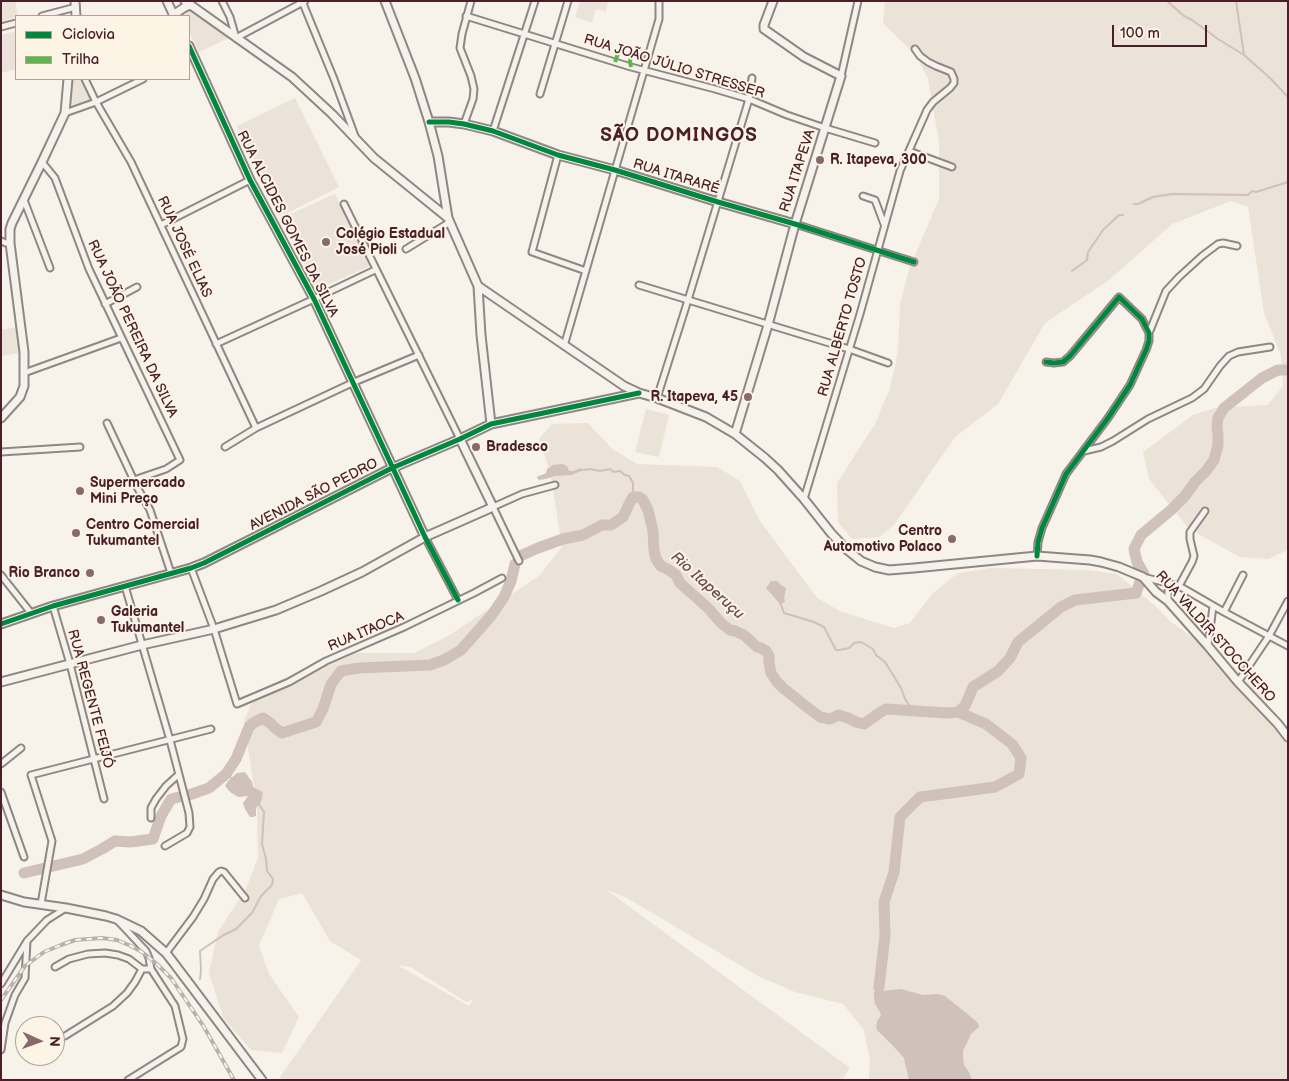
<!DOCTYPE html>
<meta charset="utf-8">
<style>
body{margin:0}
#map{position:relative;width:1289px;height:1081px;overflow:hidden;background:#f7f3ea;font-family:"Balsamiq Sans",sans-serif}
canvas{display:block}
.frame{position:absolute;inset:0;border:2px solid #4a1f2b;pointer-events:none}
.legend{position:absolute;left:15px;top:15px;width:175px;height:65px;box-sizing:border-box;background:#fcf5e5;border:1px solid #b59f9b;margin:0;padding:6px 9px;list-style:none;font-size:15px;color:#4a1f2b}
.legend li{display:flex;align-items:center;gap:10px;height:25px}
.legend b{width:25px;border:1px solid #b59f9b}
.north{position:absolute;left:15px;top:1016px;width:50px;height:50px;box-sizing:border-box;background:#fcf5e5;border:1px solid #b59f9b;border-radius:50%;rotate:92deg;font-size:14px;font-weight:700;line-height:20px;text-align:center;color:#4a1f2b}
.north::after{content:'';display:block;margin:auto;width:18px;height:22px;background:#87696e;clip-path:polygon(50% 0,100% 100%,50% 72%,0 100%)}
.scale{position:absolute;left:1112px;top:25px;width:95px;height:22px;box-sizing:border-box;border:2px solid #4a1f2b;border-top:0;padding-left:6px;font-size:15px;line-height:18px;white-space:nowrap;color:#4a1f2b;-webkit-text-stroke:4px #fcf5e5;paint-order:stroke}
</style>
<div id="map">
<canvas width="1289" height="1081"></canvas>
<div class="frame"></div>
<ul class="legend">
<li><b style="height:6px;background:#00873e"></b>Ciclovia</li>
<li><b style="height:6px;background:#58b947"></b>Trilha</li>
</ul>
<div class="north">N</div>
<div class="scale">100 m</div>
</div>
<script>
const g = document.querySelector('canvas').getContext('2d');
g.lineJoin = 'round';
function paint(path, color) { g.fillStyle = color; g.fill(path, 'evenodd'); }
const toPath = rows => new Path2D(rows.map(r => 'M' + r).join(''));
function strokePath(path, color, width, dash) { g.strokeStyle = color; g.lineWidth = width; g.lineCap = dash ? 'butt' : 'round'; g.setLineDash(dash || []); g.stroke(path); }
function drawText(font, color, halo, rows, align = 'center') {
  g.font = font + ' "Balsamiq Sans",sans-serif'; g.lineWidth = 4; g.setLineDash([]); g.textBaseline = 'middle'; g.strokeStyle = halo; g.fillStyle = color; for (const [text, x, y, turn = 0] of rows) {
    g.save(); g.translate(x, y); g.rotate((+turn || 0) * Math.PI / 180); g.textAlign = isNaN(turn) ? turn : align; if (halo) g.strokeText(text, 0, 0); g.fillText(text, 0, 0); g.restore();
  }
}
paint(toPath([
 [580,1,608,1,606,12,596,9,592,23,575,17],
 [16,31,16,69,1,73,1,35],
 [335,194,370,266,321,288,317,287,316,286,281,218],
 [567,861,850,1068,842,1080,282,1080,280,1077,369,949,469,1006]
]), '#ebe3d9');
paint(toPath([
 [1,1,15,1,18,16,1,22],
 [885,1,1288,1,1288,550,1268,559,1240,557,1189,529,1149,479,1143,452,1193,415,1215,408,1268,405,1283,386,1281,355,1264,313,1248,207,1231,201,1172,224,1109,280,1045,323,998,404,955,437,894,525,879,537,852,539,838,522,837,483,875,424,890,388,898,352,900,305,909,269,939,199,939,142,928,79,916,55,883,23],
 [189,9,229,38,199,52,189,32,189,16,181,16,183,13],
 [72,79,82,79,90,97,89,100,75,106,72,105,71,102],
 [295,98,339,187,281,216,237,126],
 [18,327,21,353,1,356,1,330],
 [646,409,669,415,659,457,635,452],
 [588,423,611,448,637,464,717,467,740,481,760,521,817,598,842,612,894,628,910,623,933,593,958,573,991,568,1087,570,1117,574,1154,605,1170,621,1232,666,1262,697,1288,731,1288,1080,869,1080,870,1061,864,1030,843,1004,795,992,760,977,627,898,585,881,566,890,493,993,466,1002,411,967,361,960,330,941,302,893,279,899,259,946,269,974,299,1017,282,1053,251,1050,224,1019,209,973,218,932,246,889,258,858,257,807,244,721,256,692,335,653,414,653,448,636,539,576,562,547,550,471,539,439,552,424]
]), '#ebe2d8');
paint(toPath([
 [562,464,567,466,569,471,573,471,581,468,584,470,571,475,555,476,546,479,539,480,537,478,538,476,542,475,546,473,547,469,553,465],
 [771,581,777,581,781,585,786,588,784,598,785,602,780,604,766,588],
 [245,772,252,782,253,787,261,791,263,793,261,802,256,808,256,816,253,817,250,817,245,809,243,803,248,796,238,797,230,792,225,786,228,781,237,773],
 [879,987,883,991,901,989,923,995,938,994,945,996,976,1021,979,1025,979,1027,971,1034,966,1045,963,1050,963,1058,964,1065,969,1072,972,1080,909,1080,904,1058,894,1047,877,1030,876,1026,878,1019,881,1016,880,1012,875,1004,874,996,874,992]
]), '#d0c1ba');
strokePath(toPath([
 [1167,1,1184,16,1192,20,1218,39,1244,55,1270,78,1288,97],
 [1236,1,1244,55],
 [1134,204,1138,204,1153,197,1172,194,1248,195,1252,191,1256,192,1288,182],
 [1072,271,1087,260,1088,252,1103,230,1119,215,1123,215],
 [584,470,590,469,600,471,610,469,614,472,620,471,625,475,629,476,633,483,633,491,636,497],
 [780,602,784,613,814,622,824,627,836,650,840,650,849,648,854,643,861,642,873,649,876,655,885,662,901,688,905,699,909,705,915,710],
 [226,774,233,779],
 [200,979,201,970,200,951,222,936,236,929,252,913,261,896,272,885,273,879,267,871,266,859,262,844,264,812,258,803]
]), '#d0c1ba', 2);
strokePath(toPath([
 [520,556,538,548,563,539,583,535,602,525,611,525,623,517,630,502,633,497,639,497,643,500,648,510,653,531,654,550,656,559,661,566,669,570,676,575,680,583,708,608,721,623,730,630,735,631,744,635,757,647,761,648,766,651,769,656,769,662,771,673,777,682,783,688,803,704,820,717,830,719,839,715,848,718,856,722,864,724,879,713,886,709,947,713,958,712,965,706,973,687,998,671,1010,658,1018,642,1061,607,1075,600,1136,593,1140,582],
 [1144,574,1137,562,1134,549,1141,535,1171,510,1185,496,1195,482,1206,471,1214,460,1218,445,1218,435,1217,427,1218,418,1224,408,1262,378,1278,370,1288,370],
 [189,795,209,788,226,774,236,759,249,727,253,723,263,718,270,723,275,728,282,733,316,722,323,709,331,684,341,671,359,668,430,665,444,660,461,650,491,616,504,597,511,581,515,564],
 [24,873,83,859,102,849,115,841,130,842,153,839,161,816,171,799,179,797],
 [879,987,885,935,884,902,894,872,900,817,920,797,995,787,1019,774,1021,758,1012,744,986,724,958,712]
]), '#d0c1ba', 11);
const street = toPath([
 [222,1,230,17,236,38,305,1],
 [302,1,334,79,355,136],
 [42,16,76,7],
 [466,16,631,67,715,89,749,99,787,115,825,128,875,143],
 [1,27,16,23],
 [841,76,858,1],
 [85,79,96,102,131,162,256,428],
 [540,94,568,1],
 [65,113,96,102,143,79],
 [464,124,473,99,474,89,471,76,460,48,462,34,471,1],
 [493,131,535,1],
 [909,151,952,167],
 [558,155,532,252,586,271],
 [42,162,55,178,89,269,180,460,166,469,134,480],
 [863,196,875,200,884,224],
 [24,200,50,268],
 [344,204,460,439],
 [795,224,914,262],
 [161,225,250,180],
 [1,241,6,243,10,243],
 [406,249,450,222],
 [639,285,849,349,888,363],
 [105,304,137,287],
 [1149,333,1166,291,1179,277,1202,256,1218,244,1223,243,1237,246],
 [216,344,314,299,375,270],
 [564,346,659,19,659,1],
 [24,373,121,338],
 [657,398,688,300,749,99,752,78],
 [107,423,137,487,150,510,171,573],
 [225,447,256,428,352,383,419,355],
 [1084,451,1101,447,1113,441,1148,419,1192,398,1204,389,1220,366,1229,356,1238,352,1270,347],
 [1,452,80,447],
 [804,499,860,314,900,171,927,110,933,102,950,88,954,83,954,79,951,72,936,66,928,62,920,56,915,49],
 [425,537,458,600],
 [1037,556,1038,542,1042,528,1051,508,1066,474,1108,418,1130,385,1146,350,1149,341,1149,333,1142,319,1119,297,1070,356,1063,362,1054,363,1046,362],
 [519,561,493,507,522,494,555,485],
 [191,568,214,629,237,704,289,682,326,661,342,654,404,627,474,593,502,578],
 [1,575,31,613],
 [1143,577,1179,586,1224,612,1288,646],
 [125,586,170,740,189,813,190,827,187,833,165,846],
 [1168,601,1168,591,1171,587,1179,586,1192,562,1194,556,1190,539,1190,532,1205,511],
 [53,606,70,664,104,799],
 [1224,612,1243,575],
 [1208,646,1213,606],
 [1238,682,1269,636,1288,601],
 [1,764,21,748],
 [1,792,24,857],
 [151,818,151,808,156,799,166,786,178,775],
 [41,904,52,841,31,775,211,729],
 [118,921,146,951,149,958,151,969,175,1006,183,1039,181,1047,128,1080],
 [166,953,193,917,204,899,213,879,219,872,221,871,224,872,245,898],
 [55,967,69,959,88,954,105,953,118,955,129,959,142,969],
 [1,984,27,941,47,920,66,908],
 [65,1036,113,1006,127,993,135,982,142,969,151,969],
 [1,1050,5,1023,15,995,25,978,27,941]
]);
const secondary = toPath([
 [75,1,76,16],
 [167,1,174,16],
 [185,1,292,77,332,114,374,158,448,218,478,286,624,386,639,393,657,398,706,417,735,434,765,458,778,470,804,499,831,533,845,548,861,561,875,567,889,570,914,568,1037,556,1090,560,1101,562,1119,567,1143,577,1156,592,1168,601,1208,646,1238,682,1278,724,1288,737],
 [385,1,415,78,429,122,438,156,448,218],
 [173,15,185,7,191,5],
 [189,46,250,180,314,299,425,537],
 [429,122,449,122,464,124,493,131,558,155,615,170,718,202,795,224],
 [478,286,481,335,491,424],
 [1,418,20,397,24,386,24,352,10,243,10,229,12,223,42,162,65,113,68,79],
 [735,434,768,325,795,224,841,76,804,57,764,29,764,25,773,1],
 [1,624,53,606,191,568,204,563,392,468,460,439,491,424,639,393],
 [1,682,142,645,214,629,276,610,321,591,362,572,425,537,493,507,460,439],
 [1,895,24,902,66,908,106,916,116,919,141,931,166,953,173,962,262,1080]
]);
strokePath(street, '#908684', 9);
strokePath(secondary, '#908684', 11);
strokePath(street, '#f5f2ec', 5);
strokePath(secondary, '#f5f2ec', 7);
const rail = toPath([
 [1,1000,25,966,44,952,61,945,75,940,102,938,117,940,131,946,142,952,157,964,171,978,204,1027,234,1080]
]);
strokePath(rail, '#b8b1ae', 4);
strokePath(rail, '#fcf5e5', 2, [5.5]);
strokePath(toPath([
 [615,62,622,42],
 [631,67,630,61,634,48]
]), '#58b947', 4, [8, 4]);
strokePath(toPath([
 [189,46,250,180,314,299,425,537,458,600],
 [429,122,449,122,464,124,493,131,558,155,615,170,718,202,795,224,914,262],
 [1037,556,1038,542,1042,528,1051,508,1066,474,1108,418,1130,385,1146,350,1149,341,1149,333,1142,319,1119,297,1070,356,1063,362,1054,363,1046,362],
 [1,624,53,606,191,568,204,563,392,468,460,439,491,424,639,393]
]), '#00873e', 5);
for (const [x, y, r, color] of [
 [820,160,5,"#87696e"],
 [326,242,5,"#87696e"],
 [748,397,5,"#87696e"],
 [476,447,5,"#87696e"],
 [80,491,5,"#87696e"],
 [76,533,5,"#87696e"],
 [952,539,5,"#87696e"],
 [90,573,5,"#87696e"],
 [101,620,5,"#87696e"]
]) { const dot = new Path2D(); dot.arc(x, y, r, 0, 2 * Math.PI); g.fillStyle = color; g.fill(dot); strokePath(dot, '#fcf5e5', 2); }
drawText('14px', '#4a1f2b', '#fcf5e5', [
 ["RUA JOÃO JÚLIO STRESSER",674,67,17],
 ["RUA ITAPEVA",798,171,-72],
 ["RUA ITARARÉ",676,177,17],
 ["RUA ALCIDES GOMES DA SILVA",287,224,63],
 ["RUA JOSÉ ELIAS",184,247,65],
 ["RUA ALBERTO TOSTO",843,327,-74],
 ["RUA JOÃO PEREIRA DA SILVA",132,329,65],
 ["AVENIDA SÃO PEDRO",314,495,-27],
 ["RUA ITAOCA",366,632,-23],
 ["RUA VALDIR STOCCHERO",1215,637,48],
 ["RUA REGENTE FEIJÓ",90,699,75]
]);
drawText('bold 14px', '#4a1f2b', '#fcf5e5', [
 ["R. Itapeva, 300",830,160],
 ["Colégio Estadual",336,234],
 ["José Pioli",336,250],
 ["R. Itapeva, 45",738,397,"right"],
 ["Bradesco",486,447],
 ["Supermercado",90,483],
 ["Mini Preço",90,499],
 ["Centro Comercial",86,525],
 ["Tukumantel",86,541],
 ["Centro",942,531,"right"],
 ["Automotivo Polaco",942,547,"right"],
 ["Rio Branco",80,573,"right"],
 ["Galeria",111,612],
 ["Tukumantel",111,628]
], 'left');
drawText('italic 15px', '#6d4950', '#fcf5e5', [
 ["Rio Itaperuçu",707,586,42]
]);
g.letterSpacing = '1px';
drawText('bold 19px', '#4a1f2b', '#fcf5e5', [
 ["SÃO DOMINGOS",679,136]
]);
g.letterSpacing = '0px';
</script>
